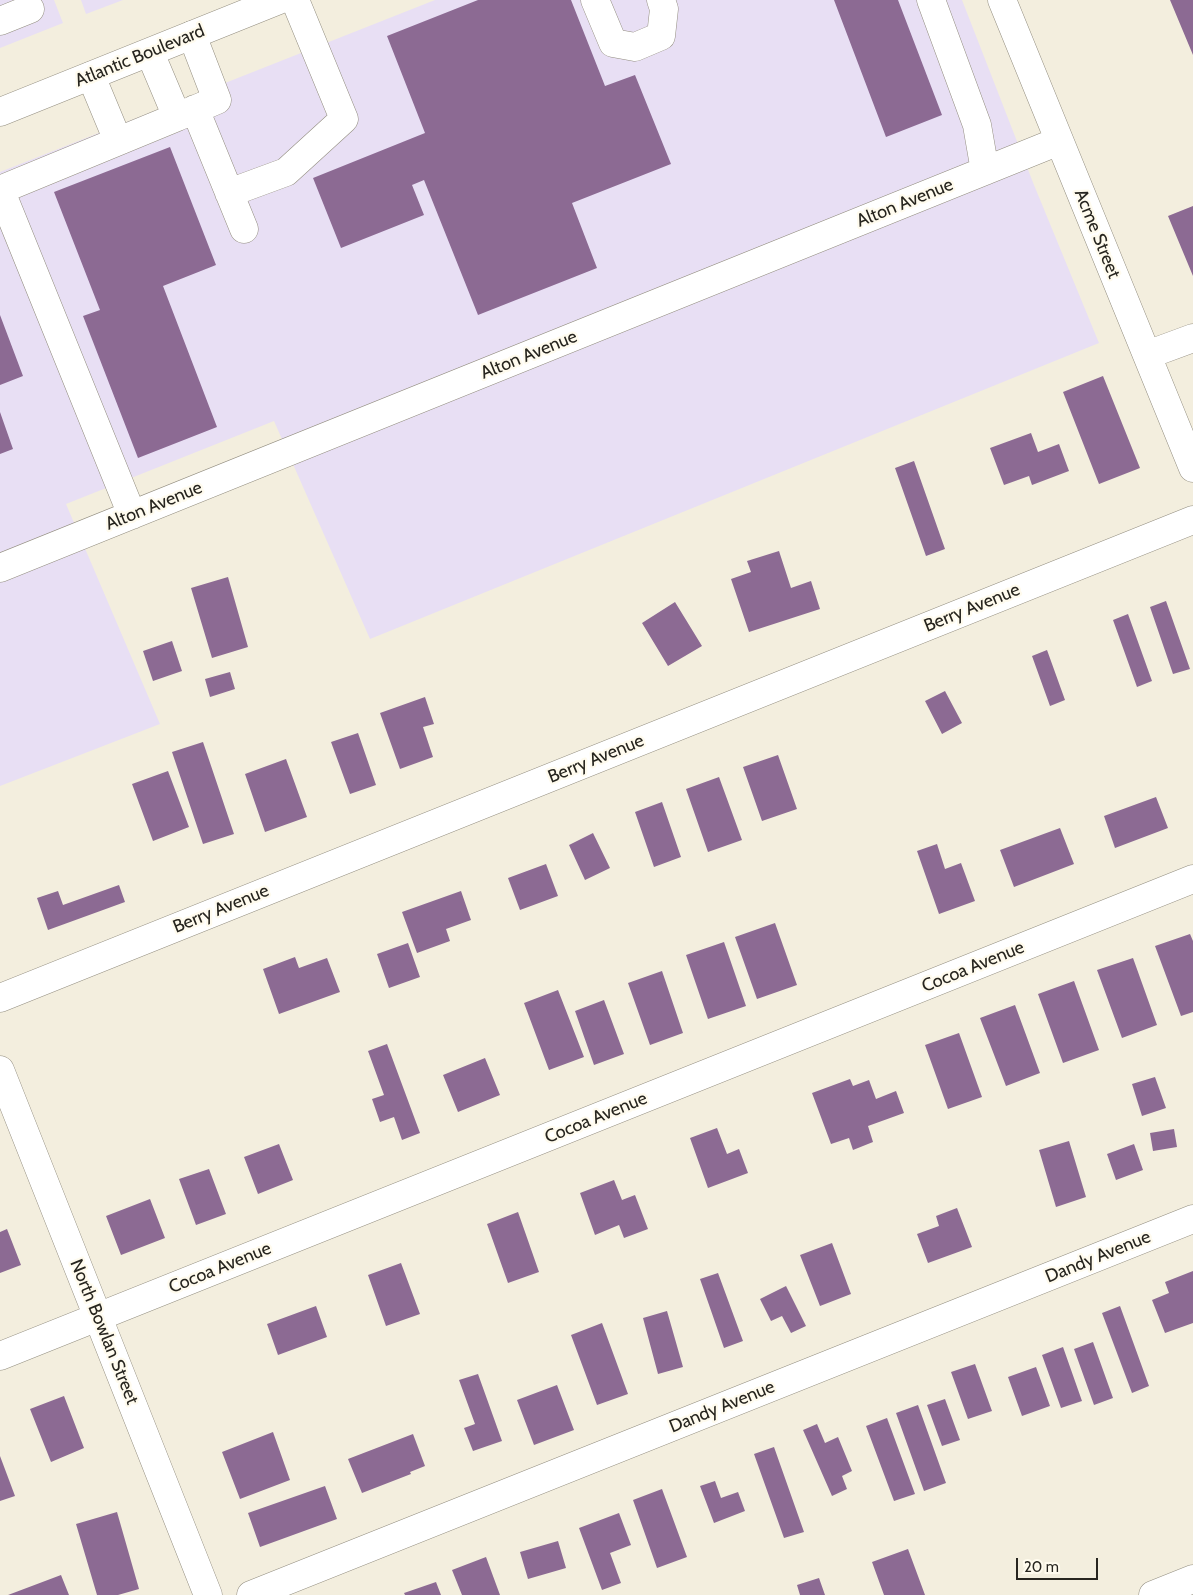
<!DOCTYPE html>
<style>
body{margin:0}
#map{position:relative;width:1193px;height:1595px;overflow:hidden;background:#f3eede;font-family:Cabin,sans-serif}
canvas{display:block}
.scale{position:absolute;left:1016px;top:1558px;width:82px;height:22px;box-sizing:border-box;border:2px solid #27251f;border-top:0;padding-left:6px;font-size:15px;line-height:18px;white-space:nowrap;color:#27251f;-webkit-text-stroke:4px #fffbee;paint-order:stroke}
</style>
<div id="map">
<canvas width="1193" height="1595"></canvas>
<div class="scale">20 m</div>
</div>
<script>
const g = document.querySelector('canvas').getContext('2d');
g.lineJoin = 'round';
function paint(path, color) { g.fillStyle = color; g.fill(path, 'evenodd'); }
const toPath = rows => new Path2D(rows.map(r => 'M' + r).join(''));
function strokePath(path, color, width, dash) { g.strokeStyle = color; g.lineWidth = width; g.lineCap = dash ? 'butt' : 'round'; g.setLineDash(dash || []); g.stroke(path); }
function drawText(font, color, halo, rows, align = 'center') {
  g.font = font + ' Cabin,sans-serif'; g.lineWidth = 4.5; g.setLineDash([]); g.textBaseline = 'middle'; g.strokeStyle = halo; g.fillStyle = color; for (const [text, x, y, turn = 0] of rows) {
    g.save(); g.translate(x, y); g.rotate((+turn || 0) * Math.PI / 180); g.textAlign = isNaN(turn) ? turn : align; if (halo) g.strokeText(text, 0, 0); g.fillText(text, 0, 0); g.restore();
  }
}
paint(toPath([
 [0,0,54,0,63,23,0,48],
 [81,0,123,0,86,14],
 [435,0,962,0,1034,185,1099,343,370,639,274,421,66,504,160,724,0,786,0,172]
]), '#e8dff4');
paint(toPath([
 [478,0,571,0,605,86,635,75,671,164,572,203,597,268,478,315,424,180,412,185,424,215,341,248,313,178,425,133,387,36],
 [834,0,898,0,942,115,886,137],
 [1170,0,1193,0,1193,55],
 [170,147,216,265,163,286,217,427,138,458,83,316,100,310,54,192],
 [1193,206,1193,276,1168,216],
 [0,315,23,376,0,385],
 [1103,376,1140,468,1099,484,1063,392],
 [0,412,13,449,0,454],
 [1031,433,1038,452,1059,444,1069,471,1032,485,1029,476,1004,485,990,448],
 [914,461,945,549,926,556,895,468],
 [779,551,791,588,811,581,820,609,749,632,731,579,751,572,747,561],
 [228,577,248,647,212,658,191,588],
 [1166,601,1190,669,1173,674,1150,607],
 [675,602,702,646,668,666,642,623],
 [1128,614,1152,681,1137,687,1113,620],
 [172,641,182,671,153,681,143,651],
 [1047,650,1065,700,1050,706,1032,656],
 [230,672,235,689,210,697,205,679],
 [945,691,962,723,942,734,925,701],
 [425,697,434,724,423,727,433,757,400,769,380,713],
 [358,733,376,785,350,794,331,742],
 [203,742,234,834,203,844,172,752],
 [778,755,797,809,762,821,743,767],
 [286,759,307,817,265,832,245,774],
 [168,771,189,827,153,841,132,784],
 [719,777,742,840,708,852,686,789],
 [1156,797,1168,828,1115,848,1104,816],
 [662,802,681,857,654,867,635,812],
 [1060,828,1074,864,1014,887,1000,850],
 [593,833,610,868,585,880,569,845],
 [937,844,945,869,961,863,975,901,939,914,917,851],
 [546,864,558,896,520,910,508,878],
 [119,885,125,902,48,930,37,898,58,891,63,905],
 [461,891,471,920,446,929,450,941,417,953,402,912],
 [775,923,797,985,757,999,735,937],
 [1190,934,1193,941,1193,1012,1181,1016,1155,946],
 [724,942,746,1006,708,1019,686,955],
 [408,943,420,977,389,988,377,954],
 [295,957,299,968,327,958,340,992,279,1014,263,969],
 [1133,958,1157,1025,1122,1038,1097,970],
 [662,971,683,1033,650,1045,628,983],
 [1074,981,1099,1050,1063,1063,1038,994],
 [558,990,584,1057,549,1070,524,1003],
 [604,1000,624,1054,594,1065,575,1011],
 [1015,1005,1040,1073,1006,1086,980,1018],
 [959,1033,982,1097,948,1109,925,1045],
 [387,1044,420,1133,402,1140,394,1117,380,1122,372,1099,384,1095,368,1051],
 [485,1058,500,1095,458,1112,443,1075],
 [1155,1077,1166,1108,1142,1116,1132,1084],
 [850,1079,853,1086,869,1080,876,1099,896,1091,904,1113,868,1126,873,1142,853,1150,849,1138,831,1144,812,1093],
 [717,1128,727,1154,739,1149,748,1173,708,1188,690,1138],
 [1174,1129,1177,1147,1153,1151,1150,1133],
 [1069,1141,1086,1197,1056,1207,1039,1150],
 [279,1144,293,1180,258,1194,244,1157],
 [1134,1144,1143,1170,1116,1180,1107,1154],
 [209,1169,226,1214,196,1225,179,1179],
 [614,1180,622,1200,635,1195,648,1229,624,1238,619,1225,595,1235,580,1193],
 [150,1199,165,1238,121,1255,106,1216],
 [957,1208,972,1247,928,1263,917,1234,939,1226,936,1216],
 [518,1212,539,1272,508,1283,487,1224],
 [7,1229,21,1265,0,1273,0,1232],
 [832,1243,851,1294,820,1306,800,1255],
 [401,1263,420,1314,386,1326,368,1275],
 [1193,1271,1193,1323,1165,1333,1152,1300,1169,1293,1165,1282],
 [718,1273,743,1341,724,1348,700,1279],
 [786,1286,806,1326,791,1333,782,1316,771,1321,760,1299],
 [316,1306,327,1337,278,1355,267,1324],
 [1120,1306,1149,1386,1132,1393,1102,1313],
 [667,1311,683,1367,658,1374,643,1318],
 [602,1323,628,1394,597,1405,571,1335],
 [1093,1342,1113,1398,1094,1405,1074,1349],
 [1063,1347,1082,1401,1061,1408,1042,1355],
 [975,1364,992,1411,968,1419,951,1372],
 [1036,1367,1050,1406,1022,1416,1008,1377],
 [478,1374,502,1441,473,1451,464,1428,475,1424,459,1380],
 [557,1385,574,1430,534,1445,517,1400],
 [64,1396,84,1448,51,1462,30,1409],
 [945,1399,960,1440,942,1446,927,1405],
 [918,1405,946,1483,924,1491,896,1413],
 [887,1418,915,1494,894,1501,866,1426],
 [817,1424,825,1443,838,1437,852,1471,842,1476,847,1489,832,1496,803,1430],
 [273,1432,290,1480,240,1499,222,1452],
 [413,1434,425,1466,410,1472,411,1474,362,1493,348,1459],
 [774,1447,804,1532,784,1538,754,1454],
 [0,1456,15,1496,0,1501],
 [715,1481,721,1498,738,1492,745,1511,714,1523,700,1486],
 [325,1486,337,1519,260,1547,248,1513],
 [662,1489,687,1557,657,1568,633,1500],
 [117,1512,139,1589,118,1595,97,1595,76,1524],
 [619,1513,631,1545,610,1553,621,1583,602,1590,579,1528],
 [558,1541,566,1568,528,1579,520,1552],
 [908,1549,925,1595,884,1595,872,1562],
 [486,1557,500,1595,462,1595,452,1570],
 [61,1575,69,1595,8,1595],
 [819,1578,825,1595,800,1595,797,1585],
 [436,1582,441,1595,405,1595,404,1593]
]), '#8c6a93');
const minor = toPath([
 [595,0,613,43,635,47,661,36,664,9,661,0],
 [931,0,977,125,985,171],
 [1002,0,1193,468],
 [0,21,30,9],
 [150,53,177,117,217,100,192,35],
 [91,76,118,141],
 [195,109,244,229],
 [0,189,132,515],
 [0,190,177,117],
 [229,193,286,172,344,119,295,0],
 [1147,355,1193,338],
 [0,568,1059,141],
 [0,998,1193,520],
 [0,1070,208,1595],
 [0,1356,1193,879],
 [251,1595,1193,1219],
 [1153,1595,1193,1579]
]);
const major = toPath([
 [0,112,279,0]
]);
strokePath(minor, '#938e80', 29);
strokePath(major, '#938e80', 29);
strokePath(minor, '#fff', 28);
strokePath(major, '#fff', 28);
drawText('18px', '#27251f', '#fffbee', [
 ["Atlantic Boulevard",140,56,-22],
 ["Alton Avenue",905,203,-22],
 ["Acme Street",1097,234,68],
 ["Alton Avenue",529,355,-22],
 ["Alton Avenue",154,506,-22],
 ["Berry Avenue",972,608,-22],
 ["Berry Avenue",596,759,-22],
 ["Berry Avenue",221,909,-22],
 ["Cocoa Avenue",973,967,-22],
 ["Cocoa Avenue",596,1118,-22],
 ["Dandy Avenue",1098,1257,-22],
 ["Cocoa Avenue",220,1268,-22],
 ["North Bowlan Street",104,1332,68],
 ["Dandy Avenue",722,1407,-22]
]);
</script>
